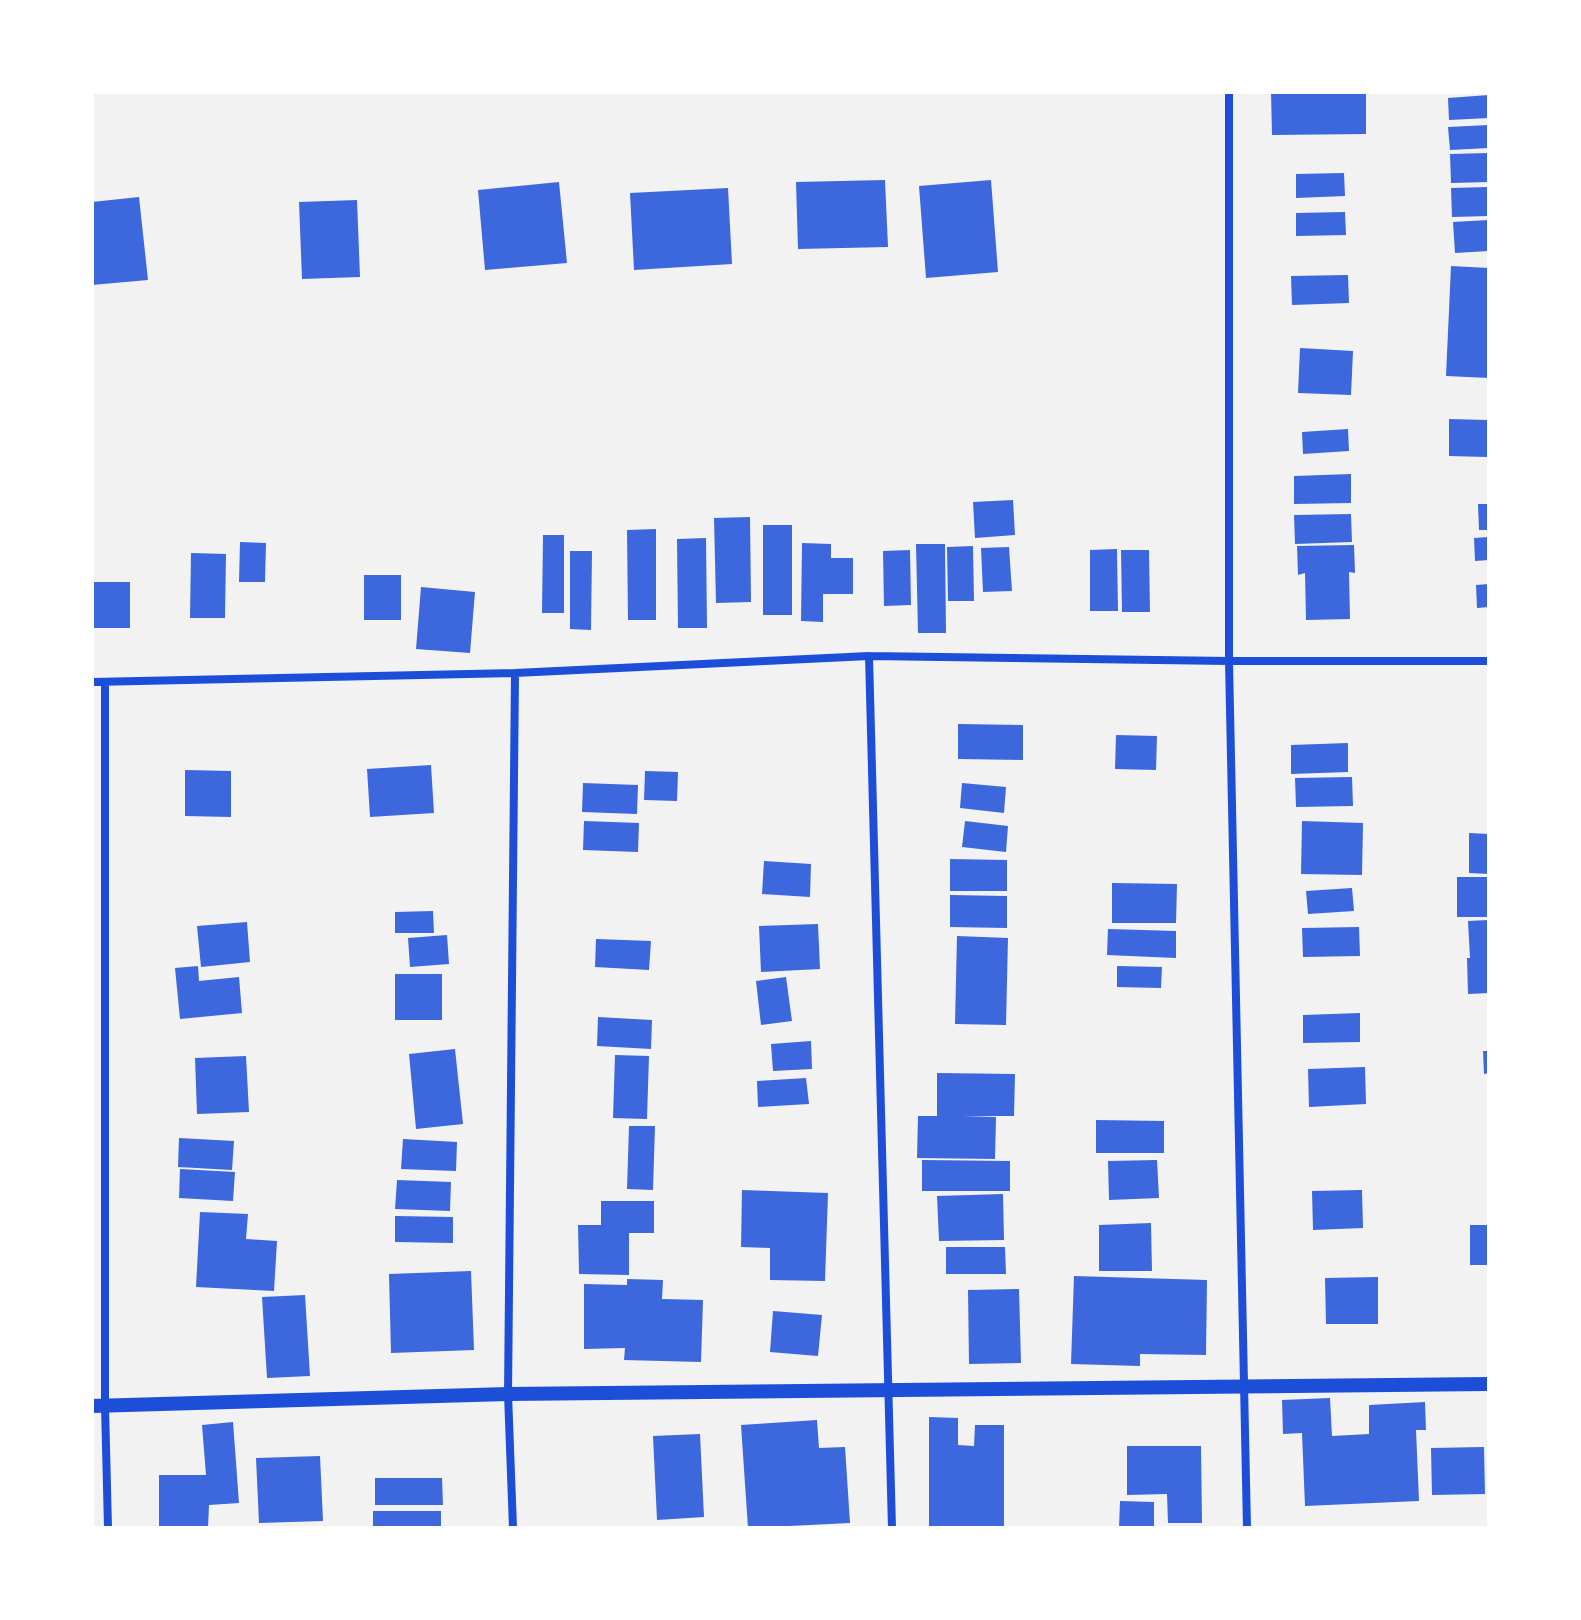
<!DOCTYPE html>
<style>
body{margin:0}
#map{position:relative;width:1581px;height:1620px;overflow:hidden;background:#f2f2f2;font-family:Raleway,sans-serif}
canvas{display:block}
.frame{position:absolute;inset:0;border:94px solid #fff;pointer-events:none}
</style>
<div id="map">
<canvas width="1581" height="1620"></canvas>
<div class="frame"></div>
</div>
<script>
const g = document.querySelector('canvas').getContext('2d');
g.lineJoin = 'round';
function paint(path, color) { g.fillStyle = color; g.fill(path, 'evenodd'); }
const toPath = rows => new Path2D(rows.map(r => 'M' + r).join(''));
function strokePath(path, color, width, dash) { g.strokeStyle = color; g.lineWidth = width; g.lineCap = dash ? 'butt' : 'round'; g.setLineDash(dash || []); g.stroke(path); }
paint(toPath([
 [1271,92,1366,92,1366,134,1272,135],
 [1489,95,1489,118,1449,120,1448,98],
 [1489,125,1489,148,1450,150,1448,127],
 [1489,153,1489,182,1451,183,1450,154],
 [1344,173,1345,196,1296,198,1296,174],
 [885,180,888,247,798,249,796,182],
 [991,180,998,272,926,278,919,186],
 [559,182,567,263,485,270,478,190],
 [1489,187,1489,216,1452,217,1451,188],
 [728,188,732,264,634,270,630,193],
 [139,197,148,280,92,285,92,202],
 [357,200,360,277,302,279,299,202],
 [1345,212,1346,235,1296,236,1296,213],
 [1489,220,1489,251,1455,253,1453,222],
 [1451,266,1489,268,1489,378,1446,376],
 [1348,275,1349,303,1292,305,1291,276],
 [1300,348,1353,351,1351,395,1298,393],
 [1449,419,1487,420,1487,457,1449,456],
 [1348,429,1349,451,1303,454,1302,432],
 [1351,474,1351,503,1294,504,1294,476],
 [1013,500,1015,535,975,538,973,502],
 [1478,504,1489,504,1489,530,1479,530],
 [1351,514,1352,542,1295,544,1294,515],
 [750,517,751,602,716,603,714,518],
 [763,525,792,525,792,615,763,615],
 [656,529,656,620,628,620,627,530],
 [543,535,564,535,564,613,542,613],
 [1489,537,1489,560,1475,561,1474,538],
 [706,538,707,628,678,628,677,539],
 [240,542,266,543,265,582,239,582],
 [802,543,831,544,831,558,853,558,853,594,823,594,823,622,801,621],
 [916,544,945,544,946,633,918,633],
 [1354,545,1355,573,1349,572,1350,619,1306,620,1305,573,1298,575,1297,546],
 [973,546,974,601,948,601,947,547],
 [1009,547,1012,591,983,592,981,548],
 [1117,549,1118,611,1090,611,1090,550],
 [910,550,911,605,884,606,883,551],
 [1121,550,1149,550,1150,612,1122,612],
 [570,551,592,551,591,630,570,629],
 [191,553,226,554,225,618,190,618],
 [364,575,401,575,401,620,364,620],
 [92,582,130,582,130,628,92,628],
 [1489,584,1489,607,1477,608,1476,585],
 [421,587,475,592,470,653,416,649],
 [958,724,1023,725,1023,760,958,759],
 [1116,735,1157,736,1156,770,1115,769],
 [1348,743,1348,772,1291,774,1291,745],
 [431,765,434,813,370,817,367,769],
 [185,770,231,771,231,817,185,816],
 [645,771,678,772,677,801,644,800],
 [1352,777,1353,806,1296,807,1295,778],
 [583,783,638,785,637,814,582,812],
 [962,783,1006,787,1004,813,960,808],
 [584,821,639,823,638,852,583,850],
 [965,821,1008,826,1006,852,962,847],
 [1302,821,1363,823,1362,875,1301,874],
 [1469,833,1489,834,1489,874,1469,873],
 [950,859,1007,860,1007,891,950,891],
 [764,861,811,864,810,897,762,894],
 [1457,877,1489,877,1489,917,1457,917],
 [1112,883,1177,884,1176,923,1112,923],
 [1352,888,1354,911,1308,914,1306,891],
 [950,895,1007,896,1007,928,950,927],
 [433,911,434,933,395,933,395,912],
 [1489,920,1489,993,1468,994,1467,958,1470,958,1468,921],
 [247,922,250,962,201,967,197,926],
 [818,924,820,969,761,972,759,926],
 [1359,927,1360,956,1303,957,1302,928],
 [1108,929,1176,931,1176,958,1107,955],
 [447,935,449,964,410,967,408,938],
 [957,936,1008,938,1006,1025,955,1024],
 [596,939,651,941,649,970,595,967],
 [198,966,199,981,239,977,242,1013,180,1019,175,968],
 [1117,966,1162,967,1161,988,1117,987],
 [395,974,442,974,442,1020,395,1020],
 [786,977,792,1021,761,1025,756,981],
 [1360,1013,1360,1042,1303,1043,1303,1015],
 [598,1017,652,1020,651,1049,597,1046],
 [811,1041,812,1069,773,1071,771,1044],
 [455,1049,463,1124,416,1129,409,1054],
 [1483,1051,1489,1051,1489,1073,1484,1074],
 [615,1055,649,1056,647,1119,613,1118],
 [246,1056,249,1112,197,1114,195,1058],
 [1365,1067,1366,1104,1309,1107,1308,1069],
 [937,1073,1015,1074,1014,1116,963,1116,996,1117,995,1159,917,1158,918,1116,937,1116],
 [806,1078,809,1104,758,1107,757,1081],
 [1096,1120,1164,1121,1164,1153,1096,1153],
 [629,1126,655,1126,653,1190,627,1189],
 [179,1138,234,1141,232,1170,178,1167],
 [403,1139,457,1142,456,1171,401,1169],
 [922,1160,1010,1161,1010,1191,922,1191],
 [1157,1160,1159,1198,1109,1200,1108,1161],
 [180,1169,235,1172,233,1201,179,1198],
 [397,1180,451,1182,450,1211,395,1209],
 [742,1190,828,1193,825,1281,770,1280,770,1248,741,1247],
 [1362,1190,1363,1228,1313,1230,1312,1191],
 [1003,1194,1004,1240,939,1241,937,1196],
 [601,1201,654,1201,654,1233,629,1233,629,1275,579,1274,578,1225,601,1225],
 [200,1212,248,1214,246,1239,277,1241,274,1291,196,1287],
 [395,1216,453,1217,453,1243,395,1242],
 [1151,1223,1152,1271,1099,1271,1099,1225],
 [1470,1225,1489,1225,1489,1265,1470,1265],
 [946,1247,1005,1247,1006,1274,946,1274],
 [471,1271,474,1350,391,1353,389,1274],
 [1074,1276,1207,1280,1206,1355,1140,1354,1140,1366,1071,1364],
 [1378,1277,1378,1324,1326,1324,1325,1278],
 [627,1279,663,1280,662,1299,703,1300,701,1362,624,1360,625,1348,584,1349,584,1284,627,1285],
 [1019,1289,1021,1363,969,1364,968,1290],
 [305,1295,310,1376,267,1378,262,1297],
 [773,1311,822,1315,818,1356,770,1352],
 [1330,1398,1332,1436,1369,1434,1369,1405,1425,1402,1426,1430,1416,1430,1419,1501,1305,1506,1302,1433,1283,1434,1282,1400],
 [929,1417,958,1418,958,1445,974,1446,975,1425,1004,1425,1004,1528,929,1528],
 [817,1420,819,1448,845,1447,850,1523,748,1528,741,1425],
 [233,1422,239,1503,209,1505,208,1528,159,1528,159,1475,206,1475,202,1425],
 [700,1434,704,1517,657,1520,653,1436],
 [1127,1446,1201,1446,1202,1523,1168,1523,1167,1494,1127,1495],
 [1484,1447,1485,1494,1432,1495,1431,1448],
 [320,1456,323,1521,259,1523,256,1458],
 [375,1478,442,1478,443,1505,375,1505],
 [1120,1501,1154,1502,1154,1528,1119,1528],
 [373,1511,441,1511,441,1528,373,1528]
]), '#3d67dc');
strokePath(toPath([
 [92,682,515,673,869,656],
 [105,682,105,1406,108,1528],
 [513,1528,508,1394,515,673],
 [892,1528,869,656,1229,661,1229,92],
 [1247,1528,1229,661,1489,661]
]), '#1d4ed8', 8);
strokePath(toPath([
 [92,1406,508,1394,1489,1384]
]), '#1d4ed8', 14);
</script>
